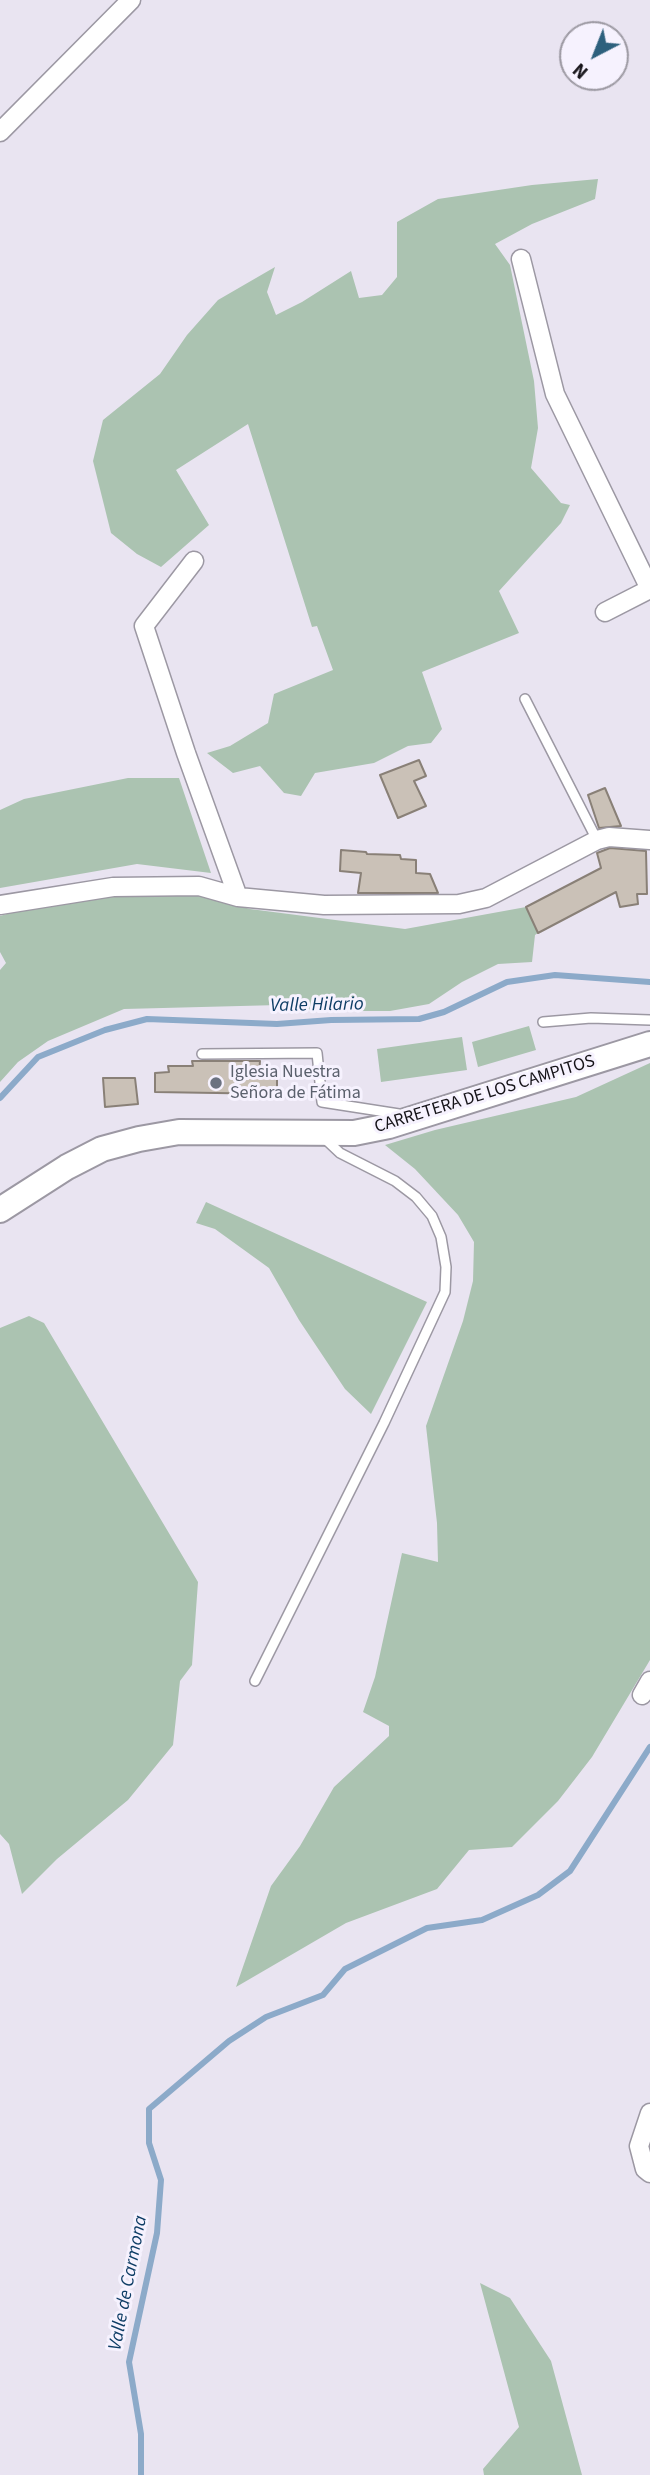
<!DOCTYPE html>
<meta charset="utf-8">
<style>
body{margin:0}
#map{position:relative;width:650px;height:2475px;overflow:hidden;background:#e9e4f1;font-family:"Source Sans 3",sans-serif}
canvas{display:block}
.north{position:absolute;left:559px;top:21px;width:70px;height:70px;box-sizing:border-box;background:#f6f2fe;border:2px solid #9c99a2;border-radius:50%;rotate:222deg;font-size:19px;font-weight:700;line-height:28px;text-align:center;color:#151318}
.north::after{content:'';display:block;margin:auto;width:24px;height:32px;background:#2d607d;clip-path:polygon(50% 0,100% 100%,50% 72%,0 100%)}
</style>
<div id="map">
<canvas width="650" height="2475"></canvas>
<div class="north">N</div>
</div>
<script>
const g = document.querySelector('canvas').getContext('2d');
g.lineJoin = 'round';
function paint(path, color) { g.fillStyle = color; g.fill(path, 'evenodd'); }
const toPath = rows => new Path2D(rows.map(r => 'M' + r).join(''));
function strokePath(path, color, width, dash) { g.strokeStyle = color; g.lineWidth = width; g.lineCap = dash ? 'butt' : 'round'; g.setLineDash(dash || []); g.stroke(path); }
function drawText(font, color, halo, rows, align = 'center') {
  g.font = font + ' "Source Sans 3",sans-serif'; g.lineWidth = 6; g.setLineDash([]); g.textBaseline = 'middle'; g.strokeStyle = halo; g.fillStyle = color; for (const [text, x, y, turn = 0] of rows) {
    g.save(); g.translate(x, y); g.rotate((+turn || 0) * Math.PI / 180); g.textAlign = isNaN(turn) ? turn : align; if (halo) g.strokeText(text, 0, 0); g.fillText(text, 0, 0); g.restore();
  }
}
paint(toPath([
 [598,179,595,199,532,224,495,244,510,265,534,381,538,428,531,468,561,503,570,505,561,523,499,591,519,633,422,672,442,729,431,743,408,746,374,763,315,773,301,796,284,793,260,766,233,773,207,753,230,746,268,723,274,694,333,670,317,626,312,627,248,424,176,470,209,525,161,567,137,554,111,533,93,461,103,420,160,374,187,335,218,300,275,267,267,292,276,315,302,302,351,271,359,298,382,295,397,277,397,222,438,199,532,185],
 [128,778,179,778,211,873,137,864,0,888,0,810,24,799],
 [112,895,200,895,250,909,405,929,526,907,538,933,535,935,532,962,498,964,462,982,429,1004,390,1011,320,1011,279,1005,124,1009,48,1041,18,1062,0,1082,0,970,6,963,0,952,0,916,20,910],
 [529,1026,536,1050,478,1067,472,1042],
 [462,1037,467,1070,381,1082,377,1049],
 [650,1063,650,1660,592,1757,558,1801,512,1847,469,1850,437,1889,346,1923,236,1987,271,1886,300,1846,334,1787,389,1736,389,1726,363,1712,375,1677,402,1553,438,1562,437,1523,426,1426,463,1321,473,1281,474,1242,458,1215,415,1169,385,1145,435,1130,576,1097],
 [206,1202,427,1302,371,1414,345,1389,299,1320,269,1268,215,1229,196,1223],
 [29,1316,44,1323,198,1582,192,1665,180,1681,173,1745,128,1800,57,1859,22,1894,9,1844,0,1834,0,1328],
 [480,2283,510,2298,551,2361,582,2475,484,2475,483,2469,519,2427]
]), '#abc3b1');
strokePath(toPath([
 [0,1098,38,1057,105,1030,147,1019,277,1024,331,1020,419,1019,444,1012,507,982,555,975,650,982],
 [141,2475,141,2434,129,2362,157,2233,161,2180,149,2143,149,2109,229,2041,266,2017,323,1995,345,1969,427,1928,482,1920,538,1895,570,1871,650,1747]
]), '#8caac9', 6);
const building = toPath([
 [419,760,426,776,414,781,426,806,398,818,380,775,419,760],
 [605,788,621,826,599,828,588,795,605,788],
 [610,848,646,851,647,894,637,894,638,904,620,907,616,892,538,933,526,907,601,868,597,853,610,848],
 [341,850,366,852,367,854,400,855,401,859,416,860,416,873,430,874,438,893,358,893,361,873,340,871,341,850],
 [192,1061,260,1061,259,1074,277,1074,277,1094,155,1092,155,1073,169,1072,168,1066,193,1066,192,1061],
 [103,1078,135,1078,138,1104,105,1107,103,1078]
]);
paint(building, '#cac1b7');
strokePath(building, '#898077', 2);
const service = toPath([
 [525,699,597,840],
 [543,1022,591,1018,650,1020],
 [202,1054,317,1053,322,1102,399,1114],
 [255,1681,384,1423,445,1292,446,1267,441,1237,432,1216,416,1197,395,1181,340,1153,323,1137]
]);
const minor = toPath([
 [0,132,131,0],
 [521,259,555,394,650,589],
 [194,561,144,626,186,753,238,897],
 [605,612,650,589],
 [0,905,113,887,199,886,238,897,324,905,459,904,486,898,597,840,609,837,650,840],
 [642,1695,650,1681],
 [650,2113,639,2146,645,2169,650,2173]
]);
const secondary = toPath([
 [0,1210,67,1167,102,1149,139,1139,179,1132,354,1133,389,1126,650,1044]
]);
strokePath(service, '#9c98a3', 12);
strokePath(minor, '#9c98a3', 21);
strokePath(secondary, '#9c98a3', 28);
strokePath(service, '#fff', 9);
strokePath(minor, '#fff', 18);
strokePath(secondary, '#fff', 24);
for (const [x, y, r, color] of [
 [216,1083,7,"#6b7280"]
]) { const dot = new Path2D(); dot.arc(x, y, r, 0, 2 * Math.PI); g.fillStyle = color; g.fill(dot); strokePath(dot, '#f6f2fe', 2.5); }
drawText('18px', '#5b616d', '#f6f2fe', [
 ["Iglesia Nuestra",230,1073],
 ["Señora de Fátima",230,1094]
], 'left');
drawText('18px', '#151318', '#f6f2fe', [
 ["CARRETERA DE LOS CAMPITOS",485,1095,-17]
]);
drawText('italic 19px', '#0e3d65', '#f6f2fe', [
 ["Valle Hilario",317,1006,-1],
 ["Valle de Carmona",129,2283,-79]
]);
</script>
